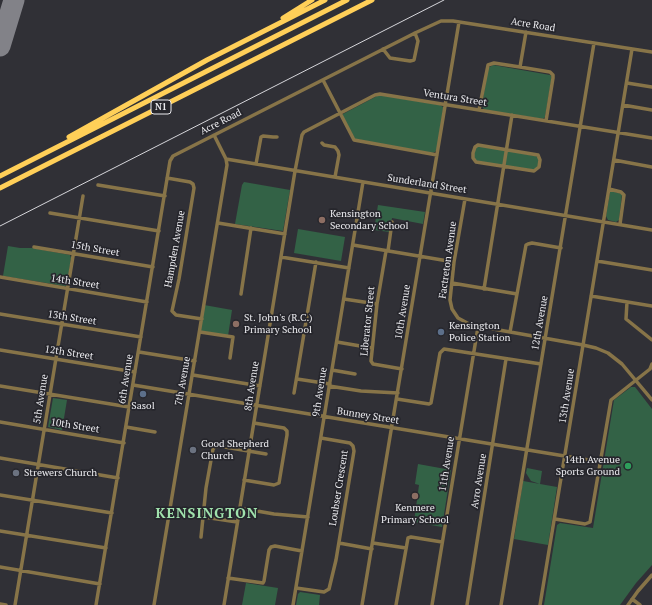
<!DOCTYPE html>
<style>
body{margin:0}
canvas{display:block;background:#303036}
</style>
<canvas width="652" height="605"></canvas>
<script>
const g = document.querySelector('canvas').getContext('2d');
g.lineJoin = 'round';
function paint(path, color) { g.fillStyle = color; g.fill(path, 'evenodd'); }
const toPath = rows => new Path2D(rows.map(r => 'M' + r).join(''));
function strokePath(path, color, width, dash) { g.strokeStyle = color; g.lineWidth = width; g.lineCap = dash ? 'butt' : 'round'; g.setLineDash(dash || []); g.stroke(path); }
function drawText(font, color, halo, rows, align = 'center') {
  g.font = font + ' "PT Serif",serif'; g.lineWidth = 3.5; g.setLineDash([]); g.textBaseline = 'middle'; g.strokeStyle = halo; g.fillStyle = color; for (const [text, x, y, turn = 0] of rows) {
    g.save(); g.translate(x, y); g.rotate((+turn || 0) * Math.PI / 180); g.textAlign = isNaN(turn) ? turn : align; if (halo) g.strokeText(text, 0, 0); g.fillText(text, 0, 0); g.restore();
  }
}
paint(toPath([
 [493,65,550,75,552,76,545,117,543,119,485,110,483,108,482,105,488,68],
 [379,95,440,105,443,107,443,110,437,149,435,152,432,153,355,139,343,117,343,114],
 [478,145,540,157,537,170,478,162,474,160,474,149],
 [244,182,290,190,283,231,235,224,242,185],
 [611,191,622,194,619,220,616,222,608,220,606,216,610,192],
 [378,205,425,212,423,224,392,218,390,232,374,230],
 [298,229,345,237,341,261,294,253],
 [8,246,20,248,32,248,70,255,71,258,67,285,65,286,3,276],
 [204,305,232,310,228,336,200,332],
 [631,387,635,387,652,409,652,565,636,583,620,605,544,605,557,525,560,523,593,528,614,400],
 [53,398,67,400,62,430,48,427],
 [418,464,451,470,442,527,414,522,419,485,415,484],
 [527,468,542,471,540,484,557,487,548,545,514,539,523,481,540,484,531,481,526,473],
 [246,583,278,588,275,605,242,605],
 [300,592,320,595,319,605,296,605,298,594]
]), '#336246');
strokePath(toPath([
 [0,46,14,0]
]), '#828288', 21);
strokePath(toPath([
 [383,49,390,58,410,61,414,60,418,41,415,33],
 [520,67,526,32],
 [323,80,354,140,437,155],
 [627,83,652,87],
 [623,105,652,110],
 [479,110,488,65,494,63,520,67,550,72,553,75,553,78,546,121],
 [214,135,226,159,652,230],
 [322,143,324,145,335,147,338,151,339,155,335,177],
 [478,145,538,155,540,160,539,167,534,171,476,162,473,158,473,153,475,147,478,145],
 [614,160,652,167],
 [256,164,261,137,263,136,273,137,277,137],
 [167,178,190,182,193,184,194,188,179,279,172,311,176,315,202,319],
 [98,185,165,196],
 [609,189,621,192,624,195,620,224],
 [465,199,454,262,450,300,452,309,458,318,471,325,583,345,596,348,608,353,622,364,652,400],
 [50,213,159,231],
 [218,223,285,234],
 [353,245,454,262],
 [34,247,153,267],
 [386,251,377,304,371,361,373,364,402,369],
 [388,251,392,222],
 [281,257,349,268],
 [597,261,652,270],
 [0,277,147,302],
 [452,283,517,294],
 [484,289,512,115],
 [241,294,251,228],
 [591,296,652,306],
 [344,299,377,304],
 [627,302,626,319,652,340],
 [0,314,141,337],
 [200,332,233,337,230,358],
 [510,332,526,245,528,244,532,243,561,248],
 [337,342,372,348],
 [0,350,135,372],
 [139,352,195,361],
 [332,370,355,374],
 [193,375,260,386],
 [297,379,330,384],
 [133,385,601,462],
 [0,386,129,407],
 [329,386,361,391,398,393],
 [294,393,316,262],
 [397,399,429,404,431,403,440,353,444,349,541,364],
 [0,422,124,443],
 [126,427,155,432],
 [0,458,118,478],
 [244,480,274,485,279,483,287,435,287,431,284,428,254,423],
 [0,495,112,513],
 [240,508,274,514,308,517],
 [204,517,237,522],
 [555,519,585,524,590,522,611,400,650,369,652,364],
 [0,531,106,548],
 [201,537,206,488,213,449,215,447,219,446,266,454],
 [339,543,372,549],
 [373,543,406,548],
 [0,567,100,584],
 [228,578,263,583,264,581,269,550,271,547,275,546,302,551],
 [296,588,324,592,329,589,336,560,354,451,353,446,350,443,321,438],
 [632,599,640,605],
 [0,604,6,605],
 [15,605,83,196],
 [96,605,170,161,173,156,415,33,441,21,453,21,652,52],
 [154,605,227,165,226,159],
 [224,605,295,171,302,135,304,132,375,95,380,94,652,138],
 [293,605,363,182],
 [362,605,459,22],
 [396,605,408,538,411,537,442,542],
 [432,605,478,327],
 [467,605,506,359],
 [501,605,594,43],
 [540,605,632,49],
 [628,605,638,591,652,575]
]), '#877448', 3.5);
strokePath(toPath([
 [283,18,312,0],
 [69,137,207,60,325,0],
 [0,176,347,0],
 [0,188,372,0]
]), '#ffcf58', 5);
strokePath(toPath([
 [0,226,444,0]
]), '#d5d5da', 1);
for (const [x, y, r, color] of [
 [322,220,4,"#8d6e63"],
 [236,324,4,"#8d6e63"],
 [441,332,4,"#5c6f8a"],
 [143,394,4,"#5c6f8a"],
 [193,450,4,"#6b7280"],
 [628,466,4,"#2e9e5b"],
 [16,473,4,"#6b7280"],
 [415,496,4,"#8d6e63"]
]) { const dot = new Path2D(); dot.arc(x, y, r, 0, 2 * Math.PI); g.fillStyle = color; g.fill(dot); strokePath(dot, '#26262c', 1.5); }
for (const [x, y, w] of [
 [161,107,20]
]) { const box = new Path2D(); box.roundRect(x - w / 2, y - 7, w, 14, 3); g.fillStyle = '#26262c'; g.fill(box); strokePath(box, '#ebebef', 1); }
drawText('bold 9px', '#ebebef', null, [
 ["N1",161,107]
]);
drawText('10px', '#ebebef', '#26262c', [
 ["Acre Road",533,25,9],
 ["Ventura Street",455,98,9],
 ["Acre Road",221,122,-27],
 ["Sunderland Street",427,184,9],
 ["15th Street",95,249,10],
 ["Hampden Avenue",175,249,-80],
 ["Factreton Avenue",448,260,-82],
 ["14th Street",75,282,9],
 ["10th Avenue",403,312,-81],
 ["13th Street",72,318,9],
 ["Liberator Street",368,321,-84],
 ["12th Avenue",540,323,-80],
 ["12th Street",69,353,9],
 ["6th Avenue",126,379,-81],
 ["7th Avenue",183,381,-80],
 ["8th Avenue",252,386,-81],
 ["9th Avenue",320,392,-81],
 ["13th Avenue",567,396,-81],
 ["5th Avenue",41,399,-81],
 ["Bunney Street",368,416,9],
 ["10th Street",75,426,9],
 ["11th Avenue",447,464,-81],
 ["Avro Avenue",479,481,-81],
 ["Loubser Crescent",339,488,-81]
]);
drawText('10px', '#ebebef', '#26262c', [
 ["Kensington",330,214],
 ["Secondary School",330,226],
 ["St. John's (R.C.)",244,318],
 ["Primary School",244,330],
 ["Kensington",449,326],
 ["Police Station",449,338],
 ["Sasol",143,406,"center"],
 ["Good Shepherd",201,444],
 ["Church",201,456],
 ["14th Avenue",620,460,"right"],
 ["Sports Ground",620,472,"right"],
 ["Strewers Church",24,473],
 ["Kenmere",415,508,"center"],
 ["Primary School",415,520,"center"]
], 'left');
g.letterSpacing = '1px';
drawText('bold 14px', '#a0e2ad', '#26262c', [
 ["KENSINGTON",207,514]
]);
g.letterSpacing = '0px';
</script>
